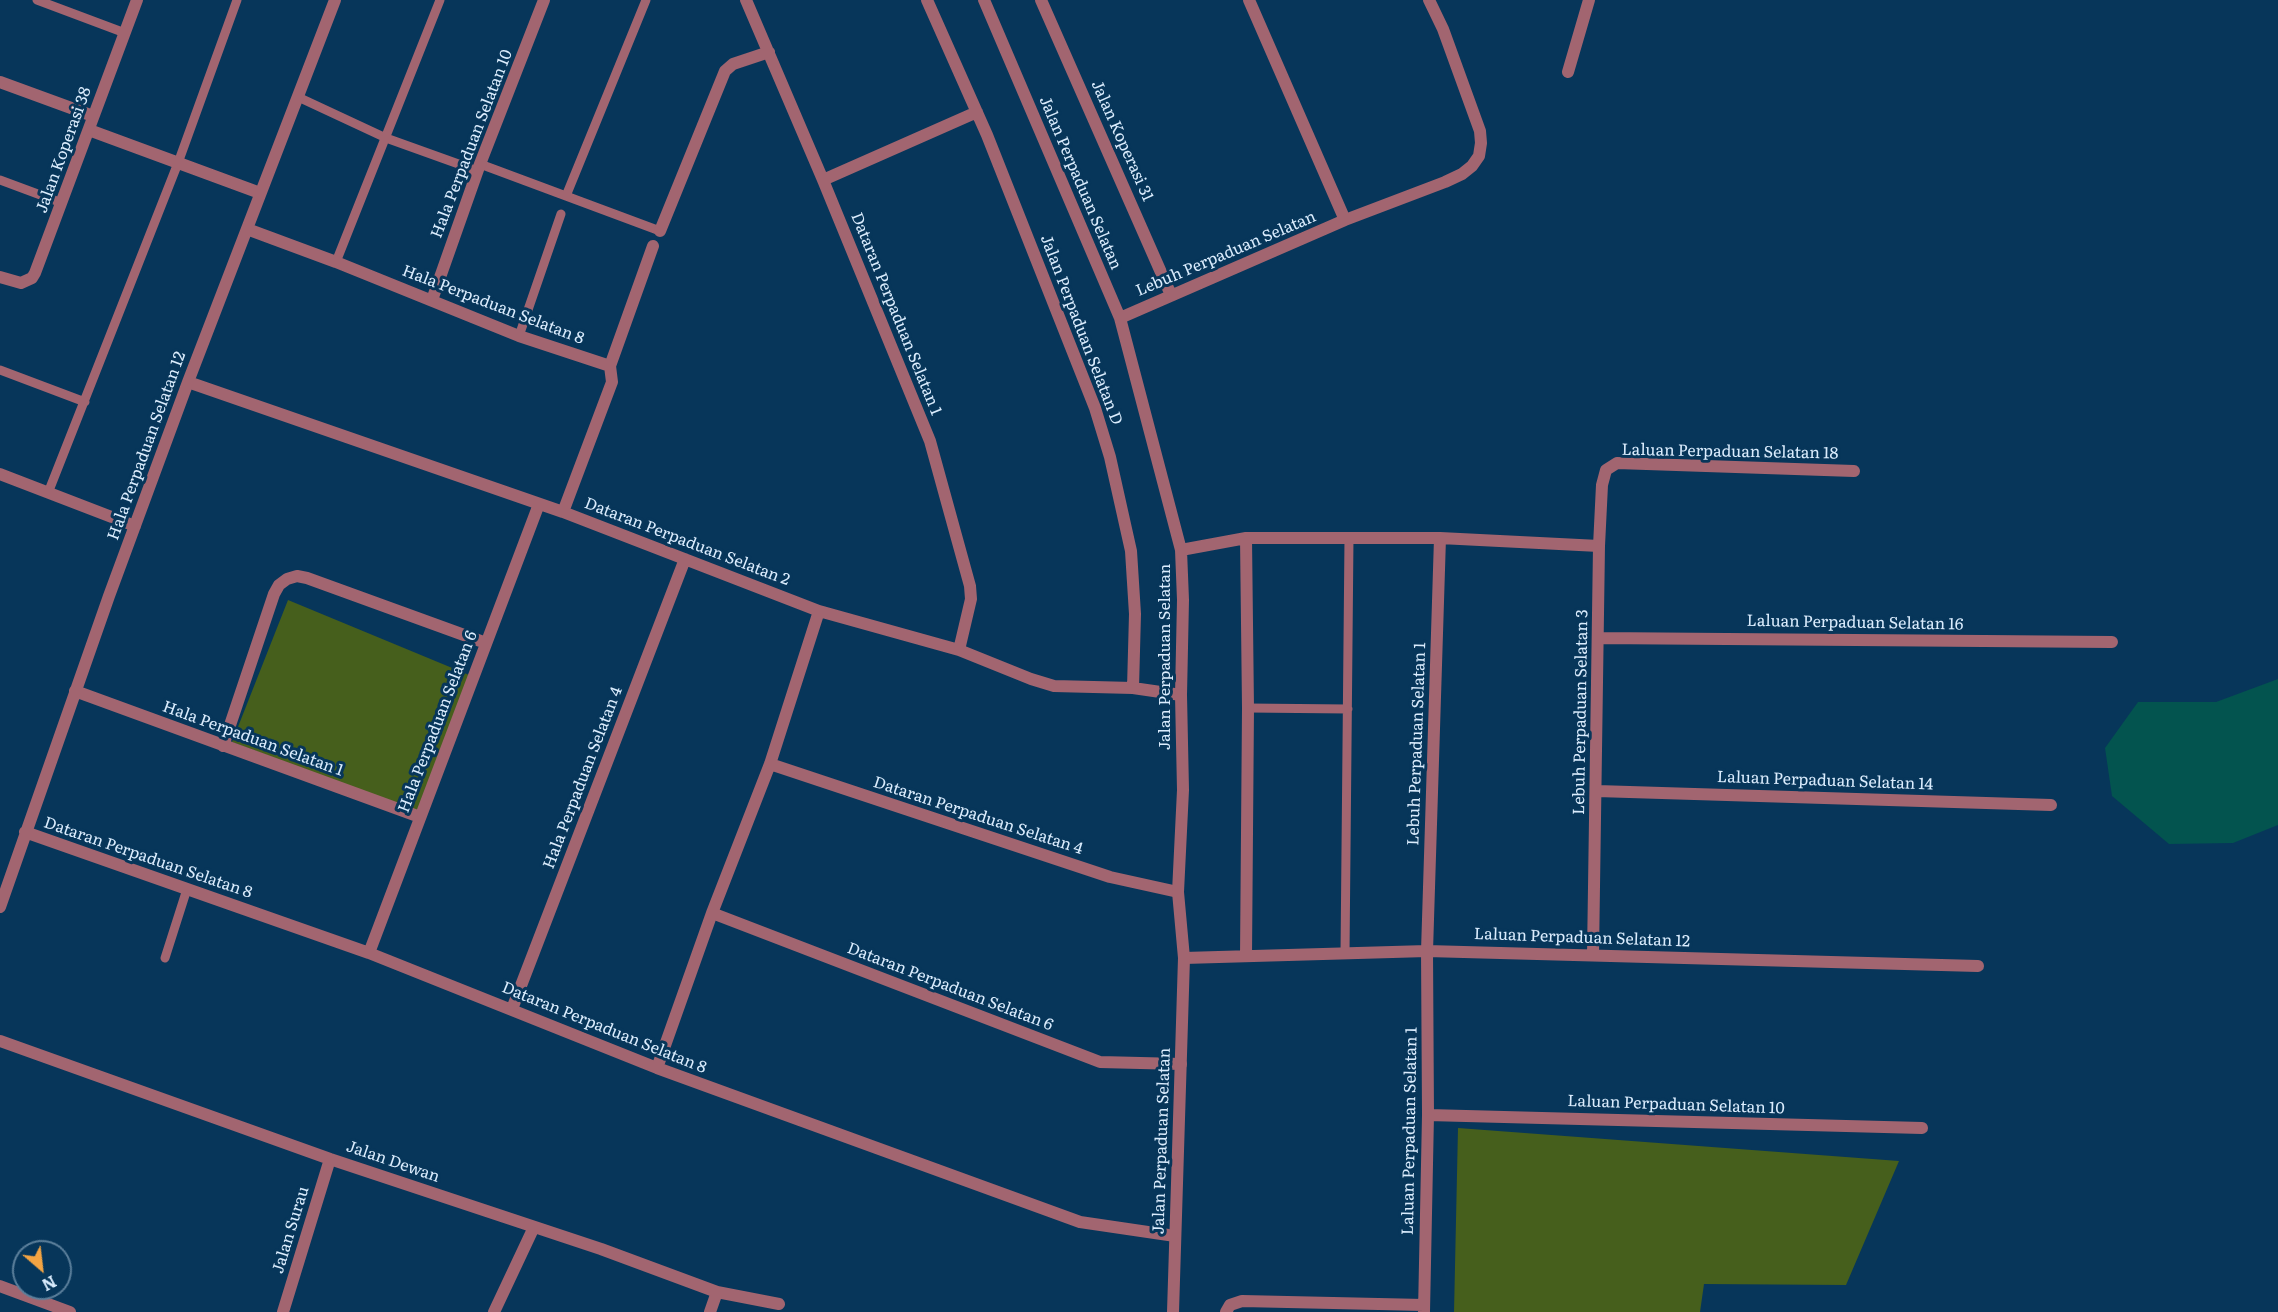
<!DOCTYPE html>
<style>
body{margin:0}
#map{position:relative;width:2278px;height:1312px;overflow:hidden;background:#07365a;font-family:Literata,serif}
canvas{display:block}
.north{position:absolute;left:12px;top:1240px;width:60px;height:60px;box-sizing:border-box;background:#07365a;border:2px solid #5b7f9b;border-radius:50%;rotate:152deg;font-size:16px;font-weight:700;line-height:24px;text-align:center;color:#daecfd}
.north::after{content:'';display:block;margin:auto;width:21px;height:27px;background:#f3a443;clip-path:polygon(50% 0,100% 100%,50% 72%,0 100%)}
</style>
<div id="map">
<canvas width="2278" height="1312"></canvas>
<div class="north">N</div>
</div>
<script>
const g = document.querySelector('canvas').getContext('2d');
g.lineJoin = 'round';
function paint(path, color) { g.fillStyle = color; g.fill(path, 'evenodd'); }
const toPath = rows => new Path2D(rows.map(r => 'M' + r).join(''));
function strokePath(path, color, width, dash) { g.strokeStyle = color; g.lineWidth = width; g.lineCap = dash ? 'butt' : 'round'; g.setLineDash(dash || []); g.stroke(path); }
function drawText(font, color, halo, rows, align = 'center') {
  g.font = font + ' Literata,serif'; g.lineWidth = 6; g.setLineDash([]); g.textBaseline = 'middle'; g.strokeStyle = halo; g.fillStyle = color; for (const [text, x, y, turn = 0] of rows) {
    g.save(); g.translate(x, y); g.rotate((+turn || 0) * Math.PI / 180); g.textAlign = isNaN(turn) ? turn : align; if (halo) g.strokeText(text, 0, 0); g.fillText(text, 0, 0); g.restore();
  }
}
paint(toPath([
 [288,600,474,677,417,812,232,742],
 [1458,1128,1899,1161,1846,1285,1704,1284,1700,1312,1454,1312]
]), '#465f1c');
paint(toPath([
 [2278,679,2278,825,2233,843,2169,844,2112,796,2105,748,2138,702,2216,702]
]), '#03544f');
strokePath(toPath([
 [37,0,125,33],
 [298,97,386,138,478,171],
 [480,164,660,231],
 [0,180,62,203],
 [566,196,646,0],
 [336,262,440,0],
 [519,336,561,214],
 [0,370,85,402],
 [48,493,178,163,237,0],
 [1248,708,1348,709],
 [1345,954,1349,538],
 [165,958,187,889]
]), '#a26570', 9);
strokePath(toPath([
 [746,0,823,180,930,441,970,586,971,599,959,650],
 [927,0,987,135,1095,408,1110,457,1131,551,1135,614,1133,688],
 [1041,0,1171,295],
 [1249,0,1345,220],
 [1568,72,1589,0],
 [0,82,93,116],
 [89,130,260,193],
 [823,180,977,112],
 [247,229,336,262,519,336,610,366,653,246],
 [660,231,725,71,733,64,769,52],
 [0,277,21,283,32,278,35,273,137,0],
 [432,300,480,164,544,0],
 [1120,318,1345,220,1445,182,1462,174,1472,166,1479,156,1481,143,1480,131,1443,29,1429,0],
 [188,382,563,512,819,611,959,650,1031,679,1054,686,1133,688,1181,695,1183,600,1181,550,1120,318,984,0],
 [0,474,135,526],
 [563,512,612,382,610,366],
 [1246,538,1248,708,1246,956],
 [1181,550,1246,538,1440,538,1599,546],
 [1598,638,2112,642],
 [75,691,420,817],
 [223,746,274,594,279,585,287,579,297,576,307,578,486,643],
 [770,764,1110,877,1178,892],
 [1597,791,2051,805],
 [25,832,369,953,657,1068,1080,1222,1175,1236],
 [0,907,109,596,188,382,335,0],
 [712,913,1100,1062,1181,1064],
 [369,953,539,504],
 [1593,955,1599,546,1602,485,1606,470,1617,463,1854,471],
 [1184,958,1427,951,1978,966],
 [512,1009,685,559],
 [0,1041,330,1159,601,1249,717,1292,779,1304],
 [657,1068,712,913,770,764,819,611],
 [1428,1115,1922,1128],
 [0,1286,70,1312],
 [283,1312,330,1159],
 [494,1312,534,1227],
 [710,1312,717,1292],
 [1226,1312,1230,1305,1242,1301,1424,1305],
 [1424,1312,1428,1115,1427,951,1440,538]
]), '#a26570', 12);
strokePath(toPath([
 [1173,1312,1184,958,1178,892,1183,790,1181,695]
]), '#a26570', 12);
drawText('16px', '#daecfd', '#07365a', [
 ["Jalan Koperasi 31",1122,141,66],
 ["Hala Perpaduan Selatan 10",472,144,-69],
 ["Jalan Koperasi 38",64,150,-70],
 ["Jalan Perpaduan Selatan",1080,183,67],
 ["Lebuh Perpaduan Selatan",1226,254,-23],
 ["Hala Perpaduan Selatan 8",493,305,21],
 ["Dataran Perpaduan Selatan 1",896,314,68],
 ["Jalan Perpaduan Selatan D",1081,330,69],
 ["Hala Perpaduan Selatan 12",147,446,-70],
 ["Laluan Perpaduan Selatan 18",1730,452,1],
 ["Dataran Perpaduan Selatan 2",687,542,21],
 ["Laluan Perpaduan Selatan 16",1855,623,1],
 ["Jalan Perpaduan Selatan",1165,657,-90],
 ["Lebuh Perpaduan Selatan 3",1581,712,-89],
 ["Hala Perpaduan Selatan 6",438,722,-69],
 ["Hala Perpaduan Selatan 1",253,739,20],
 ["Lebuh Perpaduan Selatan 1",1417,744,-88],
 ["Hala Perpaduan Selatan 4",583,778,-69],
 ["Laluan Perpaduan Selatan 14",1825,781,2],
 ["Dataran Perpaduan Selatan 4",978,816,18],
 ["Dataran Perpaduan Selatan 8",148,858,19],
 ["Laluan Perpaduan Selatan 12",1582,938,2],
 ["Dataran Perpaduan Selatan 6",950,987,21],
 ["Dataran Perpaduan Selatan 8",604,1028,22],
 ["Laluan Perpaduan Selatan 10",1676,1105,2],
 ["Laluan Perpaduan Selatan 1",1410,1131,-89],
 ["Jalan Perpaduan Selatan",1162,1141,-88],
 ["Jalan Dewan",393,1162,19],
 ["Jalan Surau",291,1230,-73]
]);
</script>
